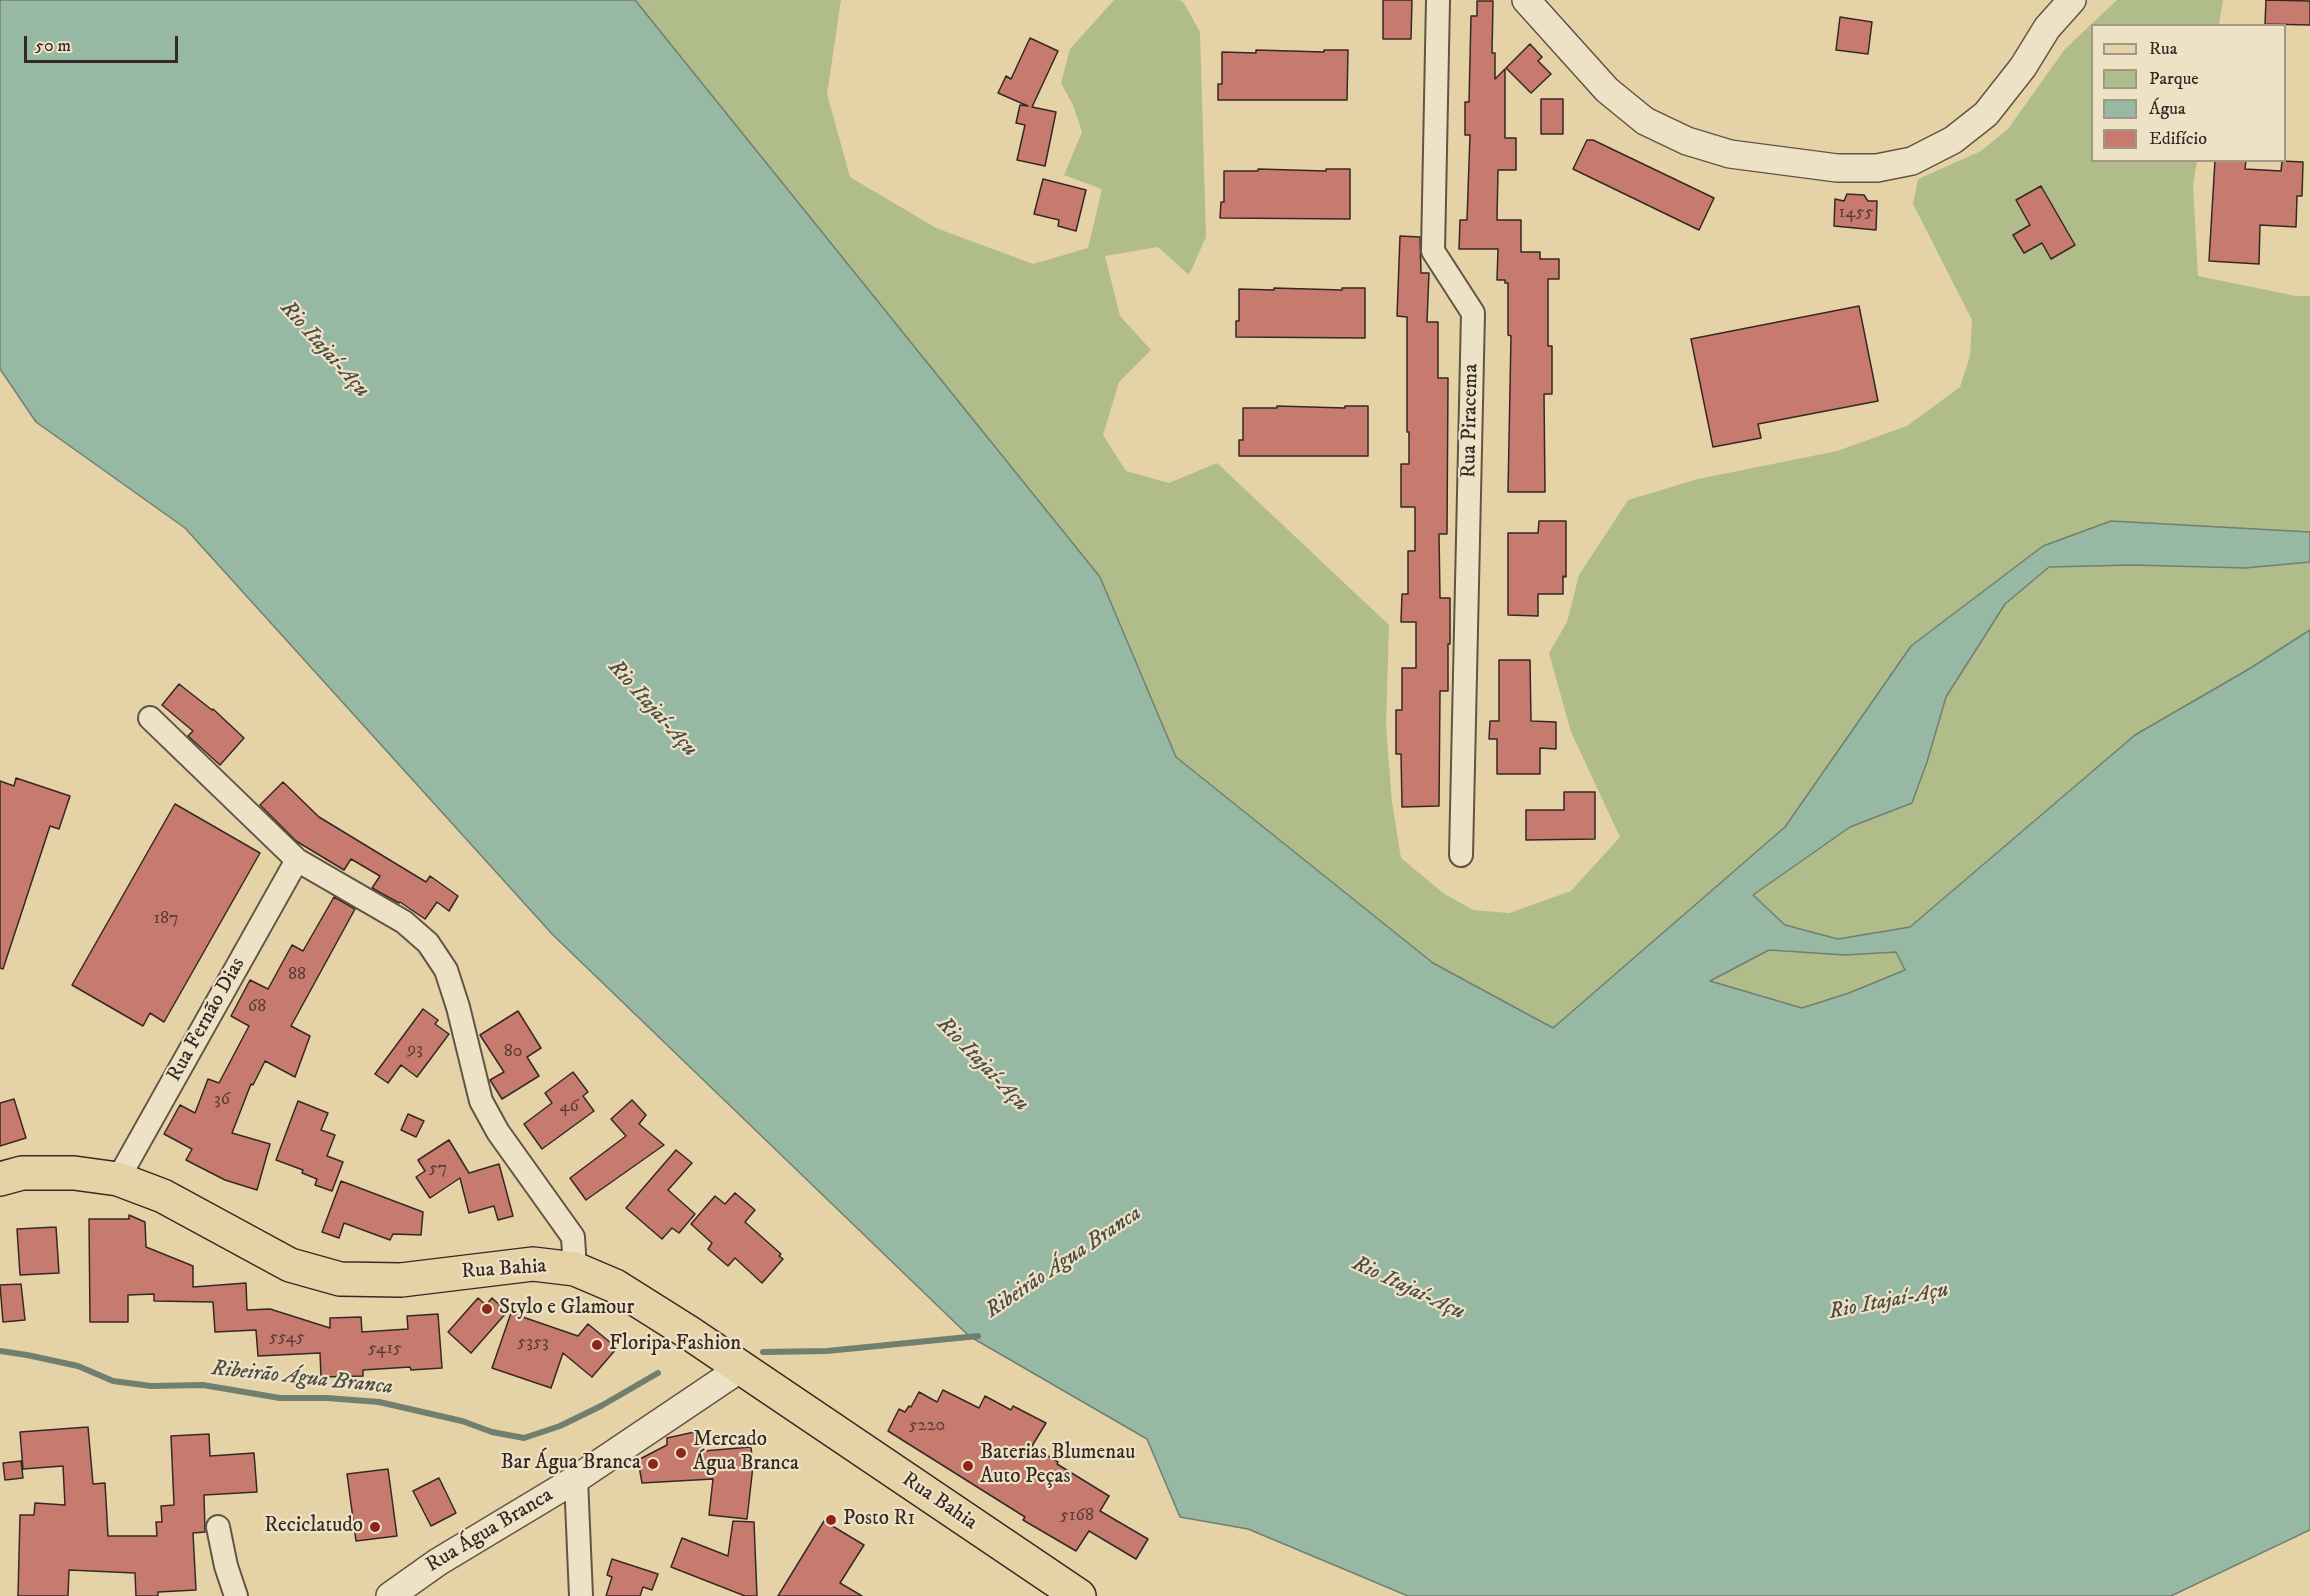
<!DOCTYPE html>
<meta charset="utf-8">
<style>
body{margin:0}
#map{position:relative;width:2310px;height:1596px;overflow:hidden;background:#e5d3a7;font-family:"IM FELL DW Pica",serif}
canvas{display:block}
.legend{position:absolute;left:2091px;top:24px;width:195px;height:138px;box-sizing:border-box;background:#eee2c6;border:2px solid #a49885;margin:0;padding:8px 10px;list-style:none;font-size:18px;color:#362924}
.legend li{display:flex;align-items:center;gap:12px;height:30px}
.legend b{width:30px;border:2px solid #a49885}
.scale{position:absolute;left:24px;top:36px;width:154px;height:27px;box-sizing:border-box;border:3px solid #362924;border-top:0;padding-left:8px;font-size:18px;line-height:21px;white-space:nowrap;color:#362924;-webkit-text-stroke:4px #eee2c6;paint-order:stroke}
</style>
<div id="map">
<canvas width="2310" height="1596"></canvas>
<ul class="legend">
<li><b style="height:8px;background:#e5d3a7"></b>Rua</li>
<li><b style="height:16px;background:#b0bd8a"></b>Parque</li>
<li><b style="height:16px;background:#97b9a3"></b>Água</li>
<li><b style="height:16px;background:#c77b6f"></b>Edifício</li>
</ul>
<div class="scale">50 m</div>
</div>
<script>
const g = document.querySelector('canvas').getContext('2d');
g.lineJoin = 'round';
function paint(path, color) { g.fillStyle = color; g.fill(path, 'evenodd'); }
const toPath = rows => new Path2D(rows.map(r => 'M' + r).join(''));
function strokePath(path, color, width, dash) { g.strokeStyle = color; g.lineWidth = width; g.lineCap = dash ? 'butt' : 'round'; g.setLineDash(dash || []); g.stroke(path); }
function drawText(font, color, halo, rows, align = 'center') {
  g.font = font + ' "IM FELL DW Pica",serif'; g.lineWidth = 4.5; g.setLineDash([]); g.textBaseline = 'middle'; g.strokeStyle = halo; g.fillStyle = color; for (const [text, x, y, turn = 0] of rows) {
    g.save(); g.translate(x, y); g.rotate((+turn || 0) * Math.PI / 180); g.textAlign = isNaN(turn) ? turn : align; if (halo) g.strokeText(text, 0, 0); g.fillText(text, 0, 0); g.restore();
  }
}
paint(toPath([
 [635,0,841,0,827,94,850,177,936,228,1033,264,1088,248,1102,189,1064,175,1082,132,1073,105,1061,83,1070,49,1114,0,1179,0,1184,3,1200,32,1206,237,1189,275,1158,247,1105,256,1120,316,1151,350,1119,382,1103,435,1126,471,1169,483,1217,463,1389,625,1386,725,1392,802,1401,858,1443,893,1473,910,1509,913,1571,891,1620,837,1571,732,1549,653,1567,622,1579,575,1628,500,1698,479,1837,451,1907,426,1960,387,1970,356,1972,320,1913,204,1918,179,1981,151,2008,129,2065,49,2117,0,2223,0,2219,25,2092,26,2092,160,2197,161,2193,186,2198,276,2296,296,2310,296,2310,532,2112,521,1911,646,1785,827,1553,1028,1433,963,1176,757,1100,577],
 [2310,562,2310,630,2249,669,2135,735,1909,927,1838,939,1785,925,1753,895,1850,827,1912,803,1927,762,1946,697,2005,604,2049,567,2132,565,2245,568],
 [1769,950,1845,955,1897,952,1905,970,1849,993,1802,1008,1710,981]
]), '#b0bd8a');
const water = toPath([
 [0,0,635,0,1100,577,1176,757,1433,963,1553,1028,1785,827,1911,646,2043,546,2111,521,2310,532,2310,562,2245,568,2132,565,2049,567,2005,604,1946,697,1927,762,1912,803,1850,827,1753,895,1785,925,1838,939,1910,927,2135,735,2249,669,2310,630,2310,1530,2171,1596,1408,1596,1248,1529,1180,1517,1147,1439,969,1336,553,935,185,528,36,422,0,369,0,0],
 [1769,950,1845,955,1896,952,1905,970,1849,993,1802,1008,1710,981,1769,950]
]);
paint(water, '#97b9a3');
strokePath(water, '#707f70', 1.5);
strokePath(toPath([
 [0,1351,27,1355,78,1366,113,1381,151,1386,203,1385,280,1398,327,1398,379,1402,462,1421,492,1432,524,1438,560,1426,601,1406,658,1373],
 [763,1352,827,1351,978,1336]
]), '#707f70', 6);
const building = toPath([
 [1383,0,1412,0,1411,39,1383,39,1383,0],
 [2266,0,2310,1,2310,25,2265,24,2266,0],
 [1477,1,1493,1,1492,53,1495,53,1495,79,1505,69,1505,138,1516,138,1516,170,1498,170,1497,220,1521,220,1521,252,1540,252,1540,259,1559,259,1559,279,1548,279,1548,346,1552,346,1552,394,1544,394,1545,492,1508,492,1511,336,1508,335,1508,283,1505,283,1505,280,1497,280,1498,249,1459,249,1460,220,1467,220,1470,135,1465,135,1465,102,1469,102,1471,16,1477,16,1477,1],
 [1840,17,1872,22,1868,54,1836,50,1840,17],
 [1030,38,1058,51,1032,107,1056,112,1045,166,1017,160,1025,125,1016,123,1020,105,1028,106,998,93,1006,76,1011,79,1030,38],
 [1530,44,1542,57,1538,61,1551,74,1531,93,1506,68,1530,44],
 [1256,50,1324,52,1324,50,1348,50,1347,100,1218,100,1218,84,1222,84,1222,52,1256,53,1256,50],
 [1541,99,1563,99,1563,134,1541,134,1541,99],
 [1587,140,1593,140,1714,198,1699,230,1573,169,1587,140],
 [2215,160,2246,160,2245,169,2281,171,2282,161,2303,162,2302,196,2297,196,2296,227,2260,225,2259,264,2209,261,2215,160],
 [1258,169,1326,171,1326,169,1350,169,1350,219,1220,218,1221,202,1224,202,1224,171,1258,171,1258,169],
 [1043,179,1086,190,1076,231,1058,226,1059,220,1034,214,1043,179],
 [2041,186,2075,245,2051,259,2042,243,2024,253,2013,235,2030,225,2016,200,2041,186],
 [1847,194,1864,195,1868,201,1877,201,1876,230,1834,226,1835,199,1844,201,1847,194],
 [1400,236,1420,237,1421,273,1429,273,1427,322,1438,322,1438,378,1448,378,1447,534,1439,534,1440,598,1450,598,1450,644,1448,644,1448,691,1440,691,1439,806,1402,807,1401,754,1396,754,1396,710,1402,710,1402,668,1416,668,1416,622,1401,622,1402,594,1408,594,1408,551,1415,551,1415,507,1401,507,1401,464,1409,464,1409,432,1407,432,1407,317,1397,316,1400,236],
 [1274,288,1342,290,1342,288,1365,288,1365,338,1236,337,1236,321,1239,321,1239,289,1274,290,1274,288],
 [1859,306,1878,401,1758,424,1761,438,1713,447,1691,339,1859,306],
 [1277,406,1345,408,1345,406,1368,406,1368,456,1239,456,1239,440,1243,440,1243,408,1277,408,1277,406],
 [1539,521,1566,521,1566,577,1563,576,1563,594,1538,594,1538,616,1508,615,1508,533,1538,533,1539,521],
 [1499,660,1530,660,1531,721,1556,722,1556,749,1540,748,1540,774,1497,774,1497,739,1489,739,1490,721,1499,721,1499,660],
 [179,684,212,710,213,709,244,738,220,765,188,736,193,731,162,705,179,684],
 [16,778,70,796,59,829,50,826,3,969,0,968,0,781,14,786,16,778],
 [283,782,319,817,426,882,430,876,458,896,449,911,437,902,425,919,400,902,399,903,372,888,380,876,351,859,344,870,296,841,260,805,283,782],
 [1564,792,1595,792,1595,839,1526,840,1526,810,1564,810,1564,792],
 [175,804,260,853,164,1022,150,1013,143,1026,72,985,175,804],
 [334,897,355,909,291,1026,310,1036,295,1077,265,1061,253,1085,251,1084,232,1133,270,1144,257,1190,225,1180,186,1160,192,1149,164,1134,180,1105,195,1113,208,1079,219,1083,249,1026,231,1016,250,980,268,989,292,945,303,951,334,897],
 [423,1009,438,1020,435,1024,449,1034,417,1077,401,1065,388,1083,375,1074,423,1009],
 [518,1011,541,1048,527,1057,539,1076,502,1099,490,1080,504,1072,480,1035,518,1011],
 [573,1072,588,1092,583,1096,594,1111,542,1149,524,1124,552,1103,545,1093,573,1072],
 [14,1099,26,1138,0,1146,0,1103,14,1099],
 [632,1100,646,1115,639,1124,664,1145,586,1200,570,1178,626,1136,611,1119,632,1100],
 [298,1101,328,1113,321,1130,335,1135,327,1156,343,1162,332,1191,315,1185,317,1179,302,1173,303,1170,276,1160,298,1101],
 [408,1114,424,1121,416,1137,401,1130,408,1114],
 [449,1140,469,1173,499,1164,513,1216,498,1220,494,1206,469,1213,460,1178,430,1198,416,1177,425,1171,418,1160,449,1140],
 [676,1150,692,1163,668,1190,695,1214,679,1233,672,1228,662,1239,626,1208,676,1150],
 [341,1181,423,1212,421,1235,393,1234,390,1240,344,1223,339,1238,322,1232,341,1181],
 [735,1193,755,1210,745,1222,781,1254,779,1256,783,1259,762,1283,735,1258,728,1266,708,1249,712,1243,691,1224,715,1196,725,1204,735,1193],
 [129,1215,145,1222,146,1247,193,1266,193,1287,246,1283,247,1310,270,1309,330,1328,330,1318,361,1317,362,1332,408,1329,407,1316,438,1314,442,1368,411,1370,410,1367,363,1370,363,1376,321,1377,320,1353,258,1356,256,1330,215,1332,213,1302,154,1301,154,1294,128,1295,128,1322,90,1322,89,1219,129,1219,129,1215],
 [56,1227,59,1273,20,1275,17,1229,56,1227],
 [21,1284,25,1320,3,1322,0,1285,21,1284],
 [478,1298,486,1305,492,1298,507,1312,471,1353,448,1332,478,1298],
 [511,1313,578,1336,588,1324,617,1348,592,1377,563,1353,551,1388,492,1368,511,1313],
 [943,1390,979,1408,985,1396,1011,1410,1013,1406,1046,1423,1032,1446,1058,1462,1057,1464,1109,1496,1100,1511,1148,1539,1136,1559,1089,1531,1076,1551,1023,1520,1025,1517,888,1431,899,1409,905,1412,909,1406,911,1407,919,1392,937,1402,943,1390],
 [88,1427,93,1484,105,1483,108,1536,157,1536,156,1522,162,1522,161,1506,174,1505,171,1436,209,1434,210,1456,254,1453,257,1492,204,1495,205,1532,193,1533,196,1590,158,1592,158,1596,136,1596,135,1573,69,1570,68,1596,18,1596,20,1515,34,1515,35,1503,65,1505,63,1466,23,1469,20,1432,88,1427],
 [699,1431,703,1451,751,1447,753,1466,747,1519,709,1515,713,1479,642,1483,638,1460,667,1445,667,1438,699,1431],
 [21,1461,23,1478,5,1480,3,1463,21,1461],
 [388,1469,397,1536,356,1541,347,1474,388,1469],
 [439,1478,456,1513,431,1526,413,1491,439,1478],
 [733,1521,754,1522,757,1596,745,1596,671,1567,682,1538,728,1556,733,1521],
 [824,1521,864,1545,840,1583,862,1596,778,1596,824,1521],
 [612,1559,658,1574,652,1590,643,1587,640,1596,606,1596,612,1577,607,1575,612,1559]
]);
paint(building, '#c77b6f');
strokePath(building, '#362924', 1.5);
const minor = toPath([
 [1438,0,1433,251,1473,313,1461,855],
 [150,718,297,860,404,922,428,943,446,970,458,1007,481,1101,498,1132,573,1237,575,1269],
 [118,1179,297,860],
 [576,1479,581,1596],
 [218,1527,226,1566,236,1596]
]);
const tertiary = toPath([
 [1526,0,1607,90,1645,121,1687,141,1730,154,1837,168,1877,168,1912,161,1953,140,1986,114,2023,67,2047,28,2072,0],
 [390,1596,438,1562,576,1479,741,1368]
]);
const primary = toPath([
 [0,1179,22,1173,74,1173,118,1179,163,1196,290,1265,340,1279,401,1280,533,1264,575,1269,615,1286,688,1332,1079,1596]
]);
strokePath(minor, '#625445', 26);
strokePath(tertiary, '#625445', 30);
strokePath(primary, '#362924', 36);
strokePath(minor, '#eee2c6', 22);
strokePath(tertiary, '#eee2c6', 27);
strokePath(primary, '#e5d3a7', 33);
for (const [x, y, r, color] of [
 [487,1309,6,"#8f2418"],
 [597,1345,6,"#8f2418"],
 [681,1453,6,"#8f2418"],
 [653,1464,6,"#8f2418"],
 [968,1466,6,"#8f2418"],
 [831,1520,6,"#8f2418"],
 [375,1527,6,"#8f2418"]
]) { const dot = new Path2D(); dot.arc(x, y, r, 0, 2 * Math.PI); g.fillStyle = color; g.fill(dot); strokePath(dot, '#eee2c6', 2); }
drawText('18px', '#5a3e37', null, [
 ["1455",1856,213],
 ["187",166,919],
 ["88",297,975],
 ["68",257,1007],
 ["93",415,1050],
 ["80",513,1052],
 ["36",222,1100],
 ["46",569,1107],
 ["57",438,1169],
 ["5545",287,1338],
 ["5353",533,1343],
 ["5415",385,1349],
 ["5220",927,1426],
 ["5168",1077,1516]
]);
drawText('21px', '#362924', '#eee2c6', [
 ["Rua Piracema",1471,421,-89],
 ["Rua Fernão Dias",207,1020,-61],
 ["Rua Bahia",504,1270,-4],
 ["Rua Bahia",939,1502,34],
 ["Rua Água Branca",490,1531,-31]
]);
drawText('21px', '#362924', '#eee2c6', [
 ["Stylo e Glamour",499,1309],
 ["Floripa Fashion",609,1345],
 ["Mercado",693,1441],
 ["Água Branca",693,1465],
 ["Baterias Blumenau",980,1454],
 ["Auto Peças",980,1478],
 ["Bar Água Branca",641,1464,"right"],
 ["Posto R1",843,1520],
 ["Reciclatudo",363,1527,"right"]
], 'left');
drawText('italic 22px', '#4e4d44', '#eee2c6', [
 ["Rio Itajaí-Açu",324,350,48],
 ["Rio Itajaí-Açu",652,709,48],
 ["Rio Itajaí-Açu",982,1065,46],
 ["Ribeirão Água Branca",1064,1263,-34],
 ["Rio Itajaí-Açu",1408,1289,25],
 ["Rio Itajaí-Açu",1889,1302,-11],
 ["Ribeirão Água Branca",302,1379,6]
]);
</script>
